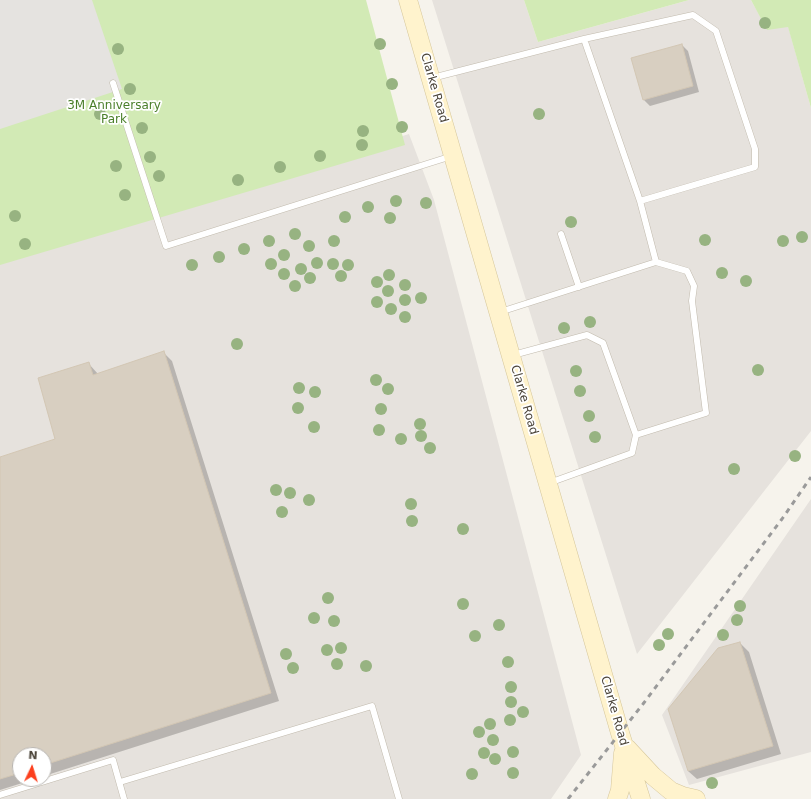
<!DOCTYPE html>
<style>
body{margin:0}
#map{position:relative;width:811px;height:799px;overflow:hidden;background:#f6f3ec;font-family:"DejaVu Sans",sans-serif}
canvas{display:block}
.north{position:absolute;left:12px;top:747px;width:40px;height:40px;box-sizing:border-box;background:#fff;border:1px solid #b7b4b0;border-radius:50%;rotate:4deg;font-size:11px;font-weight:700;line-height:16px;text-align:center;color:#4b4439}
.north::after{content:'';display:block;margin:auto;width:14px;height:18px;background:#fc3f1d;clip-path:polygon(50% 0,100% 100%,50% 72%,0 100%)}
</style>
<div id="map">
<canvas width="811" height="799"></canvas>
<div class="north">N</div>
</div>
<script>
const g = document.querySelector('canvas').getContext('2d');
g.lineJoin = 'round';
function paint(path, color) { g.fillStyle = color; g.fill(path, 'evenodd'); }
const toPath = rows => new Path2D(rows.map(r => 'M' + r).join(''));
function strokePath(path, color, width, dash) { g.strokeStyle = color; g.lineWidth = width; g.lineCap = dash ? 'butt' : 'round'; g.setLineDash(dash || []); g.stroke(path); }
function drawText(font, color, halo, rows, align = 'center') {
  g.font = font + ' "DejaVu Sans",sans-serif'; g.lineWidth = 3.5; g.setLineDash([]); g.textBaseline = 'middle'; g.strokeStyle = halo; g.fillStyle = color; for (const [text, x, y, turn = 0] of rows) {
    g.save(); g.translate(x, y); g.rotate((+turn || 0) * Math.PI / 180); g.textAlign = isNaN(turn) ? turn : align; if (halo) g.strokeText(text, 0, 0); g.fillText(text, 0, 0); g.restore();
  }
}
paint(toPath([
 [432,0,524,0,538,42,689,0,751,0,767,29,788,26,811,108,811,431,637,654],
 [409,134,434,200,581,755,551,799,0,799,0,262],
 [20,755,44,755,44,779,20,779],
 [811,499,811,752,689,785,662,715]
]), '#e6e2dd');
paint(toPath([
 [0,0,366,0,405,145,0,265],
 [524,0,689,0,538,42],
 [751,0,811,0,811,108,788,27,767,30]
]), '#d2eab5');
paint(toPath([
 [0,0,92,0,122,89,0,129]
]), '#e5e3e0');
paint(toPath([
 [682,45,688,51,699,92,650,106,644,100],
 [163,352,172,361,279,701,44,776,44,755,20,755,20,779,35,779,0,790,0,458,56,440,89,364,98,374],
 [740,643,749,652,781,754,697,779,688,771]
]), '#0003');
const building = toPath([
 [682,44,693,86,643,100,631,58,682,44],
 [164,351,271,693,44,765,44,755,20,755,20,773,0,779,0,457,55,439,38,378,89,362,93,375,164,351],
 [740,642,773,746,688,771,668,709,718,648,740,642]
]);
paint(building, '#d8cfc1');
strokePath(building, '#d3c7b4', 1);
const service = toPath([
 [584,39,640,201],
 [432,78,584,39,693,15,716,31,755,149,755,167,640,201,656,262,687,271,694,286,692,301,706,413,636,435],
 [113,83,166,246,452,156],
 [561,234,579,287],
 [500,312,656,262],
 [513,355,587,335,603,343,636,435,632,453,549,483],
 [120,782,372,706,399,799],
 [0,795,113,760,124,799]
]);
const secondary = toPath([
 [408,0,620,733,641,799],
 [627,748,653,776,671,791,683,796,696,799],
 [617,799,620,790,623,753]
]);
strokePath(service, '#c2bbae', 7);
strokePath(secondary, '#d6c79b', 19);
strokePath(service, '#fff', 6);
strokePath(secondary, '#fff3cd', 18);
strokePath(toPath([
 [568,799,643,704,782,519,811,477]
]), '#9a9a9a', 3, [5, 5]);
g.fillStyle = '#97b381';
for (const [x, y] of [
 [765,23],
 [380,44],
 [118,49],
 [392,84],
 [130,89],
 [100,114],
 [539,114],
 [402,127],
 [142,128],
 [363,131],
 [362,145],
 [320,156],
 [150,157],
 [116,166],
 [280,167],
 [159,176],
 [238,180],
 [125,195],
 [396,201],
 [426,203],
 [368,207],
 [15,216],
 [345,217],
 [390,218],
 [571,222],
 [295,234],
 [802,237],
 [705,240],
 [269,241],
 [334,241],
 [783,241],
 [25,244],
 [309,246],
 [244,249],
 [284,255],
 [219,257],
 [317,263],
 [271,264],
 [333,264],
 [192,265],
 [348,265],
 [301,269],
 [722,273],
 [284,274],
 [389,275],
 [341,276],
 [310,278],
 [746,281],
 [377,282],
 [405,285],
 [295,286],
 [388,291],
 [421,298],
 [405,300],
 [377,302],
 [391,309],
 [405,317],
 [590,322],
 [564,328],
 [237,344],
 [758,370],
 [576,371],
 [376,380],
 [299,388],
 [388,389],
 [580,391],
 [315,392],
 [298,408],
 [381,409],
 [589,416],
 [420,424],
 [314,427],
 [379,430],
 [421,436],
 [595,437],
 [401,439],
 [430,448],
 [795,456],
 [734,469],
 [276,490],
 [290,493],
 [309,500],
 [411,504],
 [282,512],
 [412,521],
 [463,529],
 [328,598],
 [463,604],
 [740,606],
 [314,618],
 [737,620],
 [334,621],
 [499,625],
 [668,634],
 [723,635],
 [475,636],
 [659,645],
 [341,648],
 [327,650],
 [286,654],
 [508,662],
 [337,664],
 [366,666],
 [293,668],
 [511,687],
 [511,702],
 [523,712],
 [510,720],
 [490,724],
 [479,732],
 [493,740],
 [513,752],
 [484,753],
 [495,759],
 [513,773],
 [472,774],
 [712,783]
]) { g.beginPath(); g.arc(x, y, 6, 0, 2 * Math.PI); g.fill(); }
drawText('12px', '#4b4439', '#fff', [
 ["Clarke Road",434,88,74],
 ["Clarke Road",524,400,74],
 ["Clarke Road",614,711,74]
]);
drawText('12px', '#4a7f2a', '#fff', [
 ["3M Anniversary",114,106],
 ["Park",114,120]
]);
</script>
